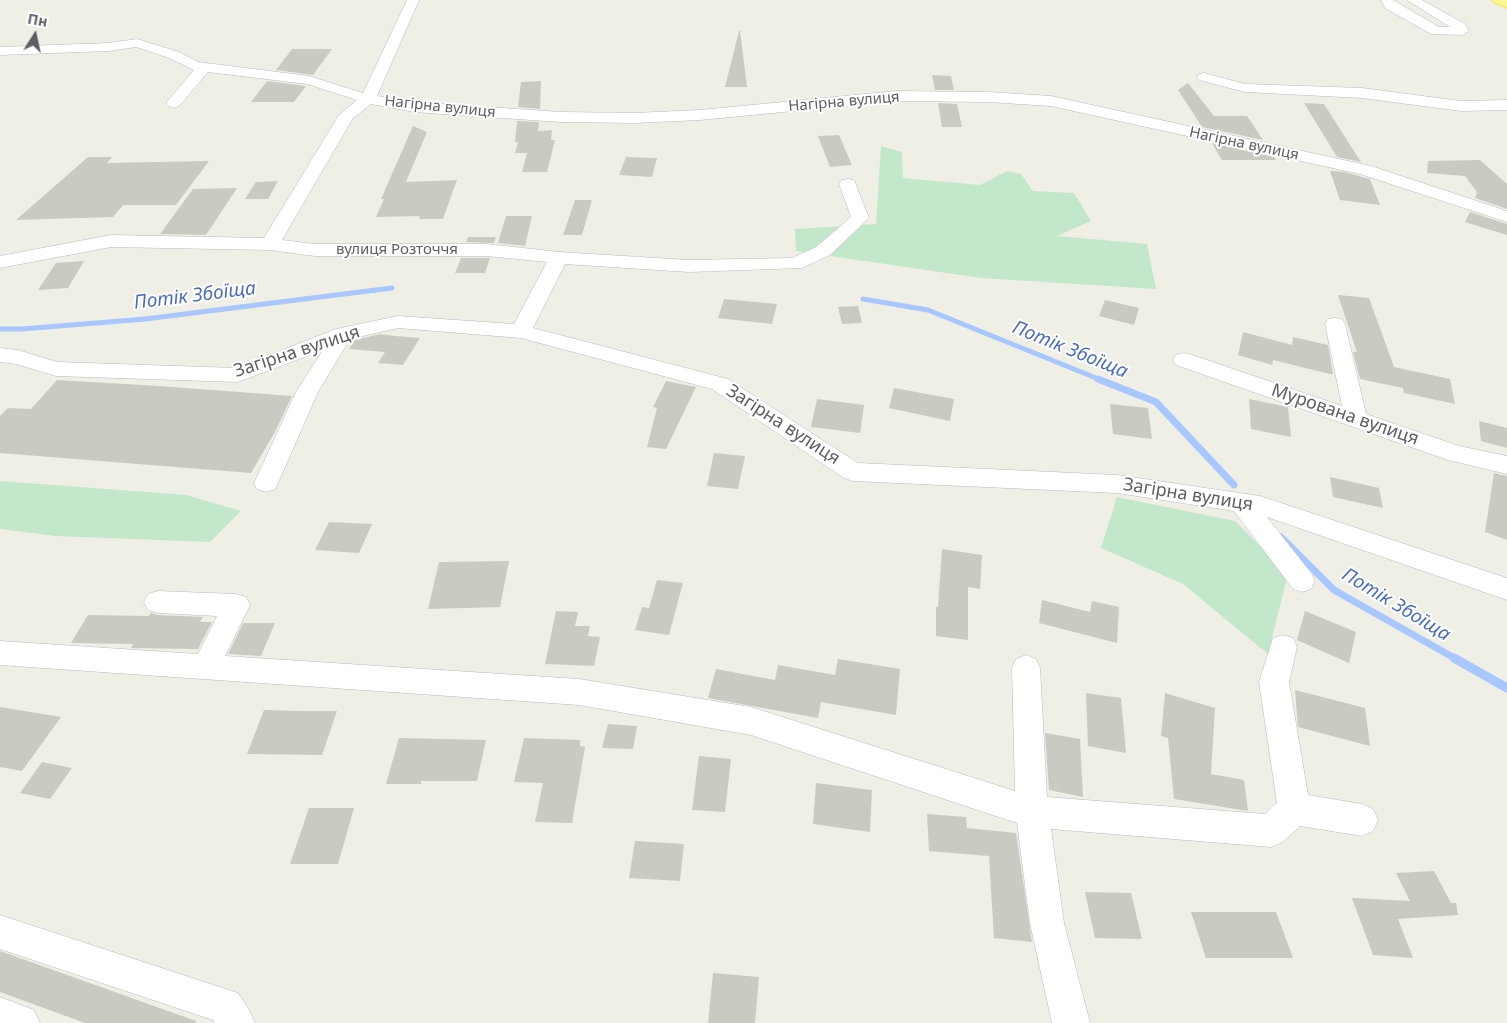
<!DOCTYPE html>
<meta charset="utf-8">
<style>
body{margin:0}
#map{position:relative;width:1507px;height:1023px;overflow:hidden;background:#efefe6;font-family:"Noto Sans",sans-serif}
canvas{display:block}
.north{position:absolute;left:10px;top:10px;width:50px;height:50px;-webkit-text-stroke:4px #fff;paint-order:stroke;rotate:10deg;font-size:14px;font-weight:700;line-height:20px;text-align:center;color:#5d5f66}
.north::after{content:'';display:block;margin:auto;width:18px;height:22px;background:#5d5f66;clip-path:polygon(50% 0,100% 100%,50% 72%,0 100%)}
</style>
<div id="map">
<canvas width="1507" height="1023"></canvas>
<div class="north">Пн</div>
</div>
<script>
const g = document.querySelector('canvas').getContext('2d');
g.lineJoin = 'round';
function paint(path, color) { g.fillStyle = color; g.fill(path, 'evenodd'); }
const toPath = rows => new Path2D(rows.map(r => 'M' + r).join(''));
function strokePath(path, color, width, dash) { g.strokeStyle = color; g.lineWidth = width; g.lineCap = dash ? 'butt' : 'round'; g.setLineDash(dash || []); g.stroke(path); }
function drawText(font, color, halo, rows, align = 'center') {
  g.font = font + ' "Noto Sans",sans-serif'; g.lineWidth = 4; g.setLineDash([]); g.textBaseline = 'middle'; g.strokeStyle = halo; g.fillStyle = color; for (const [text, x, y, turn = 0] of rows) {
    g.save(); g.translate(x, y); g.rotate((+turn || 0) * Math.PI / 180); g.textAlign = isNaN(turn) ? turn : align; if (halo) g.strokeText(text, 0, 0); g.fillText(text, 0, 0); g.restore();
  }
}
paint(toPath([
 [881,146,902,152,903,178,980,185,1007,171,1021,174,1033,191,1074,193,1091,221,1057,236,1147,244,1156,289,981,278,796,251,795,229,876,224],
 [0,481,186,495,241,511,210,542,56,536,0,529],
 [1117,497,1235,521,1288,574,1268,654,1183,584,1101,548]
]), '#c3e7ca');
strokePath(toPath([
 [863,299,928,310,1101,380],
 [0,329,22,329,145,319,392,288]
]), '#a7c7fe', 5);
strokePath(toPath([
 [1098,379,1156,402,1234,485],
 [1281,537,1334,590,1456,659]
]), '#a7c7fe', 7);
strokePath(toPath([
 [1454,658,1507,688]
]), '#a7c7fe', 9);
paint(toPath([
 [739,31,740,31,747,87,725,87],
 [292,49,332,49,313,75,276,70],
 [932,75,951,76,954,90,935,90],
 [267,81,306,86,294,102,251,102],
 [541,81,540,109,518,107,521,82],
 [1188,83,1214,116,1247,116,1263,140,1202,127,1178,90],
 [938,103,957,104,962,127,942,127],
 [1304,103,1324,104,1361,162,1337,157],
 [517,121,539,122,538,131,552,130,551,140,555,140,547,172,522,172,527,153,515,153,518,142,515,142],
 [413,126,427,132,406,182,457,180,443,219,419,219,420,216,376,217,384,199,381,199],
 [839,135,852,165,830,167,818,136],
 [1212,143,1274,157,1276,160,1222,160],
 [88,157,112,157,107,163,209,161,176,205,123,205,113,217,16,220],
 [626,157,657,158,652,177,619,175],
 [1480,160,1507,184,1507,209,1475,198,1477,192,1465,176,1427,173,1428,161],
 [1330,171,1344,172,1370,179,1380,205,1340,200],
 [278,181,268,199,245,199,256,182],
 [237,188,206,235,160,234,193,189],
 [575,200,592,200,582,235,563,235],
 [1470,212,1507,224,1507,235,1465,222],
 [506,216,532,216,525,246,498,243],
 [468,237,496,237,494,243,466,242],
 [461,258,490,258,485,273,455,273],
 [84,261,68,288,38,290,56,263],
 [1338,295,1369,298,1394,367,1450,379,1455,404,1404,393,1403,388,1360,379,1353,352,1357,352],
 [724,299,777,304,772,324,718,318],
 [1105,300,1139,308,1134,325,1099,316],
 [858,306,862,323,842,324,838,307],
 [1243,332,1292,345,1293,337,1328,345,1333,374,1330,374,1273,360,1272,365,1238,355],
 [380,334,395,336,420,338,403,365,378,363,385,352,349,349,355,340],
 [57,380,159,386,292,396,275,432,251,473,0,453,0,416,8,408,31,409],
 [666,381,696,387,666,449,647,447,657,408,653,407],
 [894,388,954,399,950,421,889,408],
 [817,399,864,405,860,433,811,427],
 [1249,399,1288,407,1291,437,1251,429],
 [1110,404,1148,408,1152,439,1113,434],
 [1479,421,1507,428,1507,448,1481,441],
 [714,453,745,456,738,489,707,486],
 [1494,473,1507,476,1507,540,1485,532],
 [1330,477,1379,488,1383,508,1333,497],
 [329,522,372,524,359,553,315,550],
 [942,549,982,555,980,589,968,587,968,640,936,636,936,607,938,607],
 [509,561,500,607,428,609,439,562],
 [657,580,683,583,669,635,635,630,642,607,649,608],
 [1042,600,1090,612,1092,601,1119,607,1117,643,1039,623],
 [556,611,578,612,575,626,590,626,588,636,600,637,594,666,545,664],
 [1305,611,1356,632,1349,663,1297,640],
 [151,613,158,615,203,617,200,622,212,622,198,649,131,648,133,644,71,643,88,615,149,616],
 [243,623,275,623,261,656,228,654],
 [838,659,900,669,896,715,821,702,818,718,708,698,716,669,775,680,778,665,835,675],
 [1295,690,1365,708,1370,746,1298,727],
 [1086,693,1121,698,1126,753,1088,746],
 [1165,693,1215,708,1211,774,1244,780,1248,811,1174,799,1168,738,1161,736],
 [0,707,61,717,22,771,0,767],
 [264,710,301,711,337,711,322,755,247,754],
 [608,724,637,726,633,749,602,748],
 [1045,733,1080,739,1083,797,1049,790],
 [399,738,486,740,477,781,421,781,421,784,386,784],
 [524,738,580,740,580,746,585,747,572,823,535,822,543,783,514,782],
 [699,756,731,759,725,812,692,810],
 [42,762,72,768,50,799,20,793],
 [816,783,872,790,870,832,813,824],
 [309,808,354,808,338,864,290,864],
 [927,814,966,817,967,828,1016,833,1032,942,994,938,989,856,929,851],
 [635,841,684,844,680,881,629,878],
 [1434,871,1451,903,1456,903,1458,915,1398,919,1413,958,1373,955,1352,898,1410,901,1396,873],
 [1085,892,1131,893,1142,939,1095,938],
 [1191,912,1276,912,1293,958,1206,958],
 [0,951,196,1021,195,1023,85,1023,0,992],
 [713,973,759,977,755,1023,708,1023]
]), '#cacac2');
const minor = toPath([
 [407,0,419,0,377,96,414,102,561,112,634,113,700,110,897,91,988,92,1051,96,1371,166,1507,211,1507,222,1360,174,1051,106,988,102,897,101,700,120,634,123,561,122,414,112,371,104,353,118,282,240,315,244,487,244,559,252,689,260,792,258,816,247,851,217,839,184,842,180,848,179,854,180,869,218,830,255,802,268,689,272,565,264,533,328,728,379,858,463,1117,475,1260,496,1507,578,1507,600,1267,517,1311,573,1315,581,1311,589,1302,592,1293,589,1234,511,1117,493,853,481,844,478,712,389,521,338,398,328,350,339,318,392,278,483,275,489,266,492,257,489,254,483,296,392,323,350,238,382,56,376,16,364,0,362,0,348,18,350,57,362,236,368,336,329,398,316,514,324,547,262,487,256,315,256,270,250,111,247,0,268,0,256,111,235,264,238,339,115,357,100,307,84,208,72,179,106,174,108,169,106,166,103,194,70,169,58,136,47,109,51,0,55,0,47,109,43,137,39,179,52,198,62,309,76,363,93,407,0],
 [1381,0,1393,0,1439,27,1450,27,1407,0,1422,0,1465,24,1469,31,1462,35,1431,34,1385,8,1381,0],
 [1204,73,1245,84,1362,88,1461,101,1507,100,1507,110,1461,111,1362,98,1245,92,1199,80,1197,77,1199,74,1204,73],
 [1335,318,1342,319,1345,324,1366,414,1459,446,1507,456,1507,474,1448,460,1176,365,1173,360,1176,355,1184,353,1192,355,1342,406,1325,324,1328,319,1335,318],
 [158,591,236,594,246,597,250,605,225,656,579,679,751,707,1015,791,1012,668,1016,659,1026,655,1036,659,1040,668,1047,797,1265,814,1277,803,1259,682,1273,638,1283,635,1293,638,1297,647,1289,682,1308,795,1362,804,1373,809,1378,820,1373,831,1362,836,1300,826,1283,842,1271,847,1051,829,1064,923,1090,1023,1052,1023,1030,923,1017,823,751,735,579,705,0,665,0,641,198,654,217,616,158,613,148,610,144,602,148,594,158,591],
 [0,915,238,993,249,1010,255,1023,215,1023,213,1020,0,949,0,915],
 [0,997,34,1010,40,1023,0,1023,0,997]
]);
const highway = toPath([
 [1492,0,1507,0,1507,8,1494,3,1492,0]
]);
strokePath(minor, '#b8b9bf', 1);
strokePath(highway, '#f3d702', 1);
paint(minor, '#fff');
paint(highway, '#fcf690');
drawText('15px', '#5d5f66', '#fff', [
 ["Нагірна вулиця",844,102,-5],
 ["Нагірна вулиця",440,107,6],
 ["Нагірна вулиця",1244,144,12],
 ["вулиця Розточчя",397,250]
]);
drawText('18px', '#5d5f66', '#fff', [
 ["Загірна вулиця",297,352,-18],
 ["Мурована вулиця",1345,415,19],
 ["Загірна вулиця",783,425,33],
 ["Загірна вулиця",1188,495,9]
]);
drawText('italic 19px', '#486cc3', '#fff', [
 ["Потік Збоїща",195,296,-7],
 ["Потік Збоїща",1070,350,22],
 ["Потік Збоїща",1396,605,31]
]);
</script>
